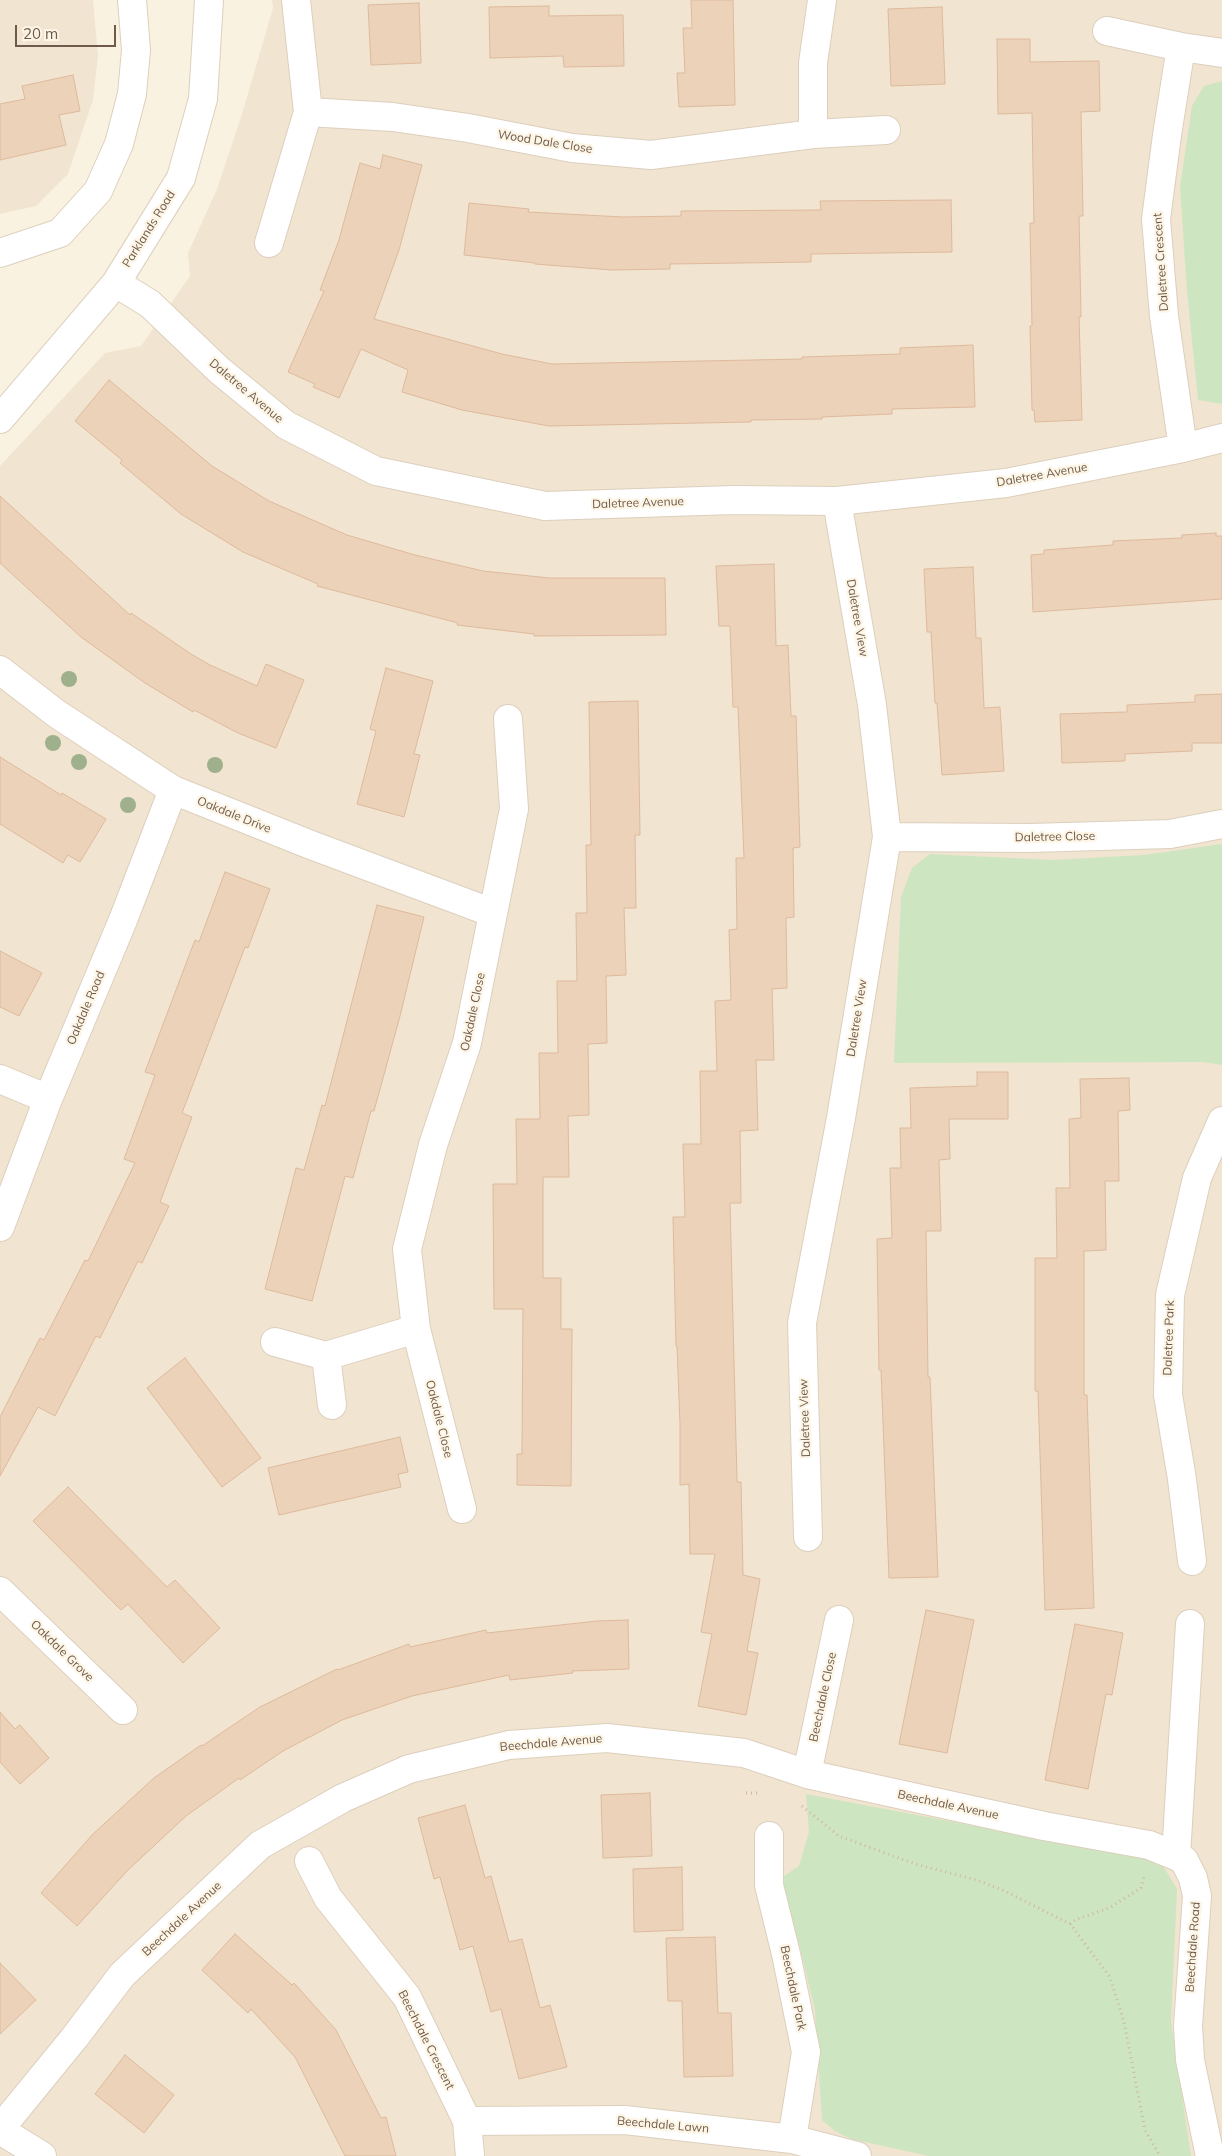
<!DOCTYPE html>
<style>
body{margin:0}
#map{position:relative;width:1222px;height:2156px;overflow:hidden;background:#faf2e1;font-family:Mulish,sans-serif}
canvas{display:block}
.scale{position:absolute;left:15px;top:25px;width:101px;height:22px;box-sizing:border-box;border:2px solid #6f5a4a;border-top:0;padding-left:6px;font-size:15px;line-height:18px;white-space:nowrap;color:#6f5a4a;-webkit-text-stroke:4px #fdf6e6;paint-order:stroke}
</style>
<div id="map">
<canvas width="1222" height="2156"></canvas>
<div class="scale">20 m</div>
</div>
<script>
const g = document.querySelector('canvas').getContext('2d');
g.lineJoin = 'round';
function paint(path, color) { g.fillStyle = color; g.fill(path, 'evenodd'); }
const toPath = rows => new Path2D(rows.map(r => 'M' + r).join(''));
function strokePath(path, color, width, dash) { g.strokeStyle = color; g.lineWidth = width; g.lineCap = dash ? 'butt' : 'round'; g.setLineDash(dash || []); g.stroke(path); }
function drawText(font, color, halo, rows, align = 'center') {
  g.font = font + ' Mulish,sans-serif'; g.lineWidth = 4.5; g.setLineDash([]); g.textBaseline = 'middle'; g.strokeStyle = halo; g.fillStyle = color; for (const [text, x, y, turn = 0] of rows) {
    g.save(); g.translate(x, y); g.rotate((+turn || 0) * Math.PI / 180); g.textAlign = isNaN(turn) ? turn : align; if (halo) g.strokeText(text, 0, 0); g.fillText(text, 0, 0); g.restore();
  }
}
paint(toPath([
 [0,0,93,0,98,55,93,100,68,174,36,206,0,214],
 [272,0,1222,0,1222,2156,0,2156,0,466,105,353,141,346,190,276,188,253,217,189,242,114,273,8]
]), '#f1e4d0');
paint(toPath([
 [1222,81,1222,404,1198,400,1187,291,1180,187,1192,106,1204,86],
 [1222,844,1222,1065,1203,1062,894,1063,901,897,912,868,930,854,1052,860,1144,855],
 [806,1794,1160,1861,1177,1889,1171,2022,1191,2156,929,2156,851,2139,835,2131,822,2120,815,2010,799,1944,780,1879,799,1866,809,1832]
]), '#cde6c1');
const building = toPath([
 [691,0,733,0,735,105,679,107,677,73,685,73,683,28,692,28,691,0],
 [419,3,421,63,371,65,368,5,419,3],
 [549,6,549,16,623,15,624,66,564,67,563,56,490,58,489,7,549,6],
 [942,7,945,84,891,86,888,9,942,7],
 [997,39,1030,39,1030,62,1099,61,1100,111,1081,112,1083,216,1079,216,1081,317,1079,317,1082,420,1035,422,1034,410,1032,410,1030,326,1032,326,1030,223,1034,223,1032,113,998,114,997,39],
 [73,75,80,111,59,115,66,145,0,160,0,104,25,99,22,86,73,75],
 [383,155,422,165,399,250,374,319,502,354,552,364,802,359,802,357,900,354,900,348,973,345,975,407,892,409,892,414,822,417,822,419,751,420,751,422,549,426,462,410,402,392,408,370,361,349,339,398,313,387,315,384,288,372,324,291,320,290,339,240,360,163,380,169,383,155],
 [951,200,952,252,811,254,811,262,670,264,670,269,612,270,535,264,535,263,464,255,469,203,529,209,528,212,623,217,681,216,681,211,821,210,820,201,951,200],
 [109,380,212,466,269,501,347,535,415,555,483,571,549,578,665,578,666,635,534,636,534,634,457,625,458,623,317,586,318,584,243,552,181,514,120,463,122,460,75,421,109,380],
 [0,496,130,615,131,613,191,654,210,665,257,686,266,664,304,680,276,748,238,733,194,710,193,712,145,683,81,637,0,563,0,496],
 [1216,533,1216,536,1222,536,1222,599,1033,612,1031,555,1044,554,1044,550,1113,545,1113,541,1182,538,1182,535,1216,533],
 [774,564,776,646,788,645,791,716,796,716,800,847,793,848,794,917,786,918,787,988,772,989,774,1060,756,1060,758,1130,740,1131,741,1203,730,1203,737,1482,741,1482,743,1575,760,1579,747,1651,758,1653,746,1715,698,1706,712,1634,701,1632,715,1554,690,1554,689,1484,680,1485,680,1424,677,1346,676,1346,673,1217,685,1217,683,1144,701,1144,700,1071,717,1071,715,1001,731,1000,729,930,737,929,736,858,744,858,738,707,733,707,730,626,719,626,716,566,774,564],
 [973,567,976,638,981,638,984,708,1000,707,1004,771,942,775,937,703,935,703,931,632,927,632,924,569,973,567],
 [386,668,433,681,414,754,420,755,404,817,357,804,376,731,370,729,386,668],
 [1222,694,1222,743,1192,743,1192,751,1125,754,1125,761,1062,763,1060,714,1127,712,1127,705,1195,702,1195,695,1222,694],
 [638,701,640,835,635,835,636,908,624,908,626,975,606,976,607,1043,588,1044,589,1115,568,1116,569,1177,543,1177,543,1278,561,1278,561,1329,572,1329,571,1486,517,1485,517,1454,522,1454,523,1309,494,1309,493,1184,517,1184,516,1119,540,1119,539,1053,558,1053,557,981,577,981,576,913,587,913,586,845,591,845,589,702,638,701],
 [0,757,61,795,62,793,106,819,80,862,68,855,63,863,0,824,0,757],
 [225,872,270,889,248,948,245,947,182,1113,192,1117,160,1202,169,1206,142,1263,138,1261,100,1338,96,1336,55,1416,38,1407,0,1476,0,1417,40,1338,44,1340,85,1260,88,1261,135,1163,124,1159,155,1075,145,1072,195,940,199,942,225,872],
 [377,905,424,917,400,1016,374,1111,371,1111,353,1178,345,1176,312,1301,265,1289,296,1168,304,1170,322,1105,325,1106,377,905],
 [0,951,42,973,19,1016,0,1007,0,951],
 [977,1072,1008,1072,1008,1119,949,1119,950,1159,939,1160,941,1231,926,1231,928,1377,930,1377,938,1577,889,1578,881,1370,879,1370,877,1239,892,1238,890,1168,901,1168,900,1128,911,1128,910,1088,977,1086,977,1072],
 [1129,1078,1130,1110,1118,1111,1119,1181,1105,1181,1106,1250,1084,1251,1084,1395,1087,1395,1094,1608,1045,1610,1038,1391,1035,1391,1035,1258,1057,1258,1056,1188,1070,1188,1069,1119,1081,1118,1080,1079,1129,1078],
 [185,1358,261,1458,222,1487,147,1388,185,1358],
 [400,1437,408,1472,398,1474,401,1487,279,1515,268,1468,400,1437],
 [68,1487,167,1587,175,1580,220,1628,183,1663,128,1604,121,1610,33,1521,68,1487],
 [926,1610,974,1620,947,1753,899,1744,926,1610],
 [628,1620,629,1669,572,1671,573,1673,510,1680,509,1675,412,1696,342,1720,283,1751,240,1780,239,1778,186,1816,127,1871,77,1926,41,1893,93,1834,154,1778,201,1745,202,1746,260,1707,337,1669,338,1670,409,1644,410,1647,486,1630,487,1633,597,1621,628,1620],
 [1075,1624,1123,1633,1112,1695,1106,1694,1088,1789,1045,1780,1075,1624],
 [0,1712,15,1729,20,1725,49,1758,20,1784,0,1762,0,1712],
 [650,1793,652,1856,603,1858,601,1795,650,1793],
 [465,1805,485,1878,491,1876,509,1942,522,1939,540,2008,550,2005,567,2067,519,2079,501,2009,491,2012,473,1946,460,1950,440,1877,434,1879,418,1818,465,1805],
 [682,1867,683,1930,634,1932,633,1869,682,1867],
 [235,1934,292,1985,294,1983,336,2030,381,2118,386,2117,396,2156,345,2156,295,2057,251,2009,248,2013,202,1970,235,1934],
 [715,1937,718,2013,731,2013,733,2076,684,2077,682,2001,668,2001,666,1938,715,1937],
 [0,1963,36,2000,0,2034,0,1963],
 [125,2055,174,2095,144,2133,95,2094,125,2055]
]);
paint(building, '#edd2ba');
strokePath(building, '#deba9c', 1);
const minor = toPath([
 [1107,31,1181,47,1222,53],
 [1181,47,1167,135,1156,219,1164,316,1183,448],
 [308,112,393,117,468,128,572,148,651,155,813,134,886,130],
 [813,134,813,63,822,0],
 [269,243,308,112,296,0],
 [0,253,60,233,98,191,119,144,132,94,136,50,132,0],
 [116,283,150,304,219,370,286,425,376,471,545,506,734,500,837,501,1006,483,1183,448,1222,438],
 [0,419,116,283,181,178,203,99,209,0],
 [0,670,57,714,173,790,311,845,493,913],
 [887,837,1030,838,1170,834,1222,824],
 [0,1079,48,1099],
 [0,1227,48,1099,123,920,173,790],
 [275,1342,326,1356,332,1405],
 [326,1356,416,1329],
 [462,1509,416,1329,407,1249,433,1145,467,1043,514,809,508,719],
 [808,1537,802,1323,841,1118,887,837,872,705,837,501],
 [1192,1561,1182,1479,1168,1395,1170,1295,1197,1178,1222,1121],
 [0,1591,123,1710],
 [1190,1624,1176,1856,1184,1860,1193,1878,1197,1896,1188,2026,1190,2060,1210,2156],
 [807,1774,839,1620],
 [769,1836,769,1885,786,1954,806,2052,792,2139],
 [309,1861,328,1898,407,1997,467,2121,470,2156],
 [467,2121,625,2120,792,2139,857,2156],
 [0,2129,75,2037,122,1975,260,1845,343,1798,409,1769,509,1745,607,1738,744,1753,807,1774,1044,1826,1149,1845,1176,1856],
 [0,2130,42,2156]
]);
strokePath(minor, '#ddcfbd', 30);
strokePath(toPath([
 [746,1793,761,1793],
 [802,1806,839,1836,915,1864,977,1880,1007,1892,1070,1924,1110,1977,1124,2022,1145,2130,1160,2156],
 [1070,1924,1077,1919,1109,1908,1141,1888,1144,1876]
]), '#d1b69e', 3, [1, 4]);
strokePath(minor, '#fff', 28);
g.fillStyle = '#9eb08c';
for (const [x, y] of [
 [69,679],
 [53,743],
 [79,762],
 [215,765],
 [128,805]
]) { g.beginPath(); g.arc(x, y, 8, 0, 2 * Math.PI); g.fill(); }
drawText('12px', '#6f5a4a', '#fdf6e6', [
 ["Wood Dale Close",545,142,9],
 ["Parklands Road",149,229,-58],
 ["Daletree Crescent",1161,262,-94],
 ["Daletree Avenue",246,391,40],
 ["Daletree Avenue",1042,475,-10],
 ["Daletree Avenue",638,503,-2],
 ["Daletree View",857,618,80],
 ["Oakdale Drive",234,815,22],
 ["Daletree Close",1055,837,-1],
 ["Oakdale Road",86,1008,-67],
 ["Oakdale Close",473,1012,-78],
 ["Daletree View",857,1018,-81],
 ["Daletree Park",1169,1338,-88],
 ["Daletree View",805,1418,-92],
 ["Oakdale Close",439,1419,76],
 ["Oakdale Grove",62,1651,44],
 ["Beechdale Close",823,1697,-78],
 ["Beechdale Avenue",551,1743,-5],
 ["Beechdale Avenue",948,1805,12],
 ["Beechdale Avenue",182,1919,-43],
 ["Beechdale Road",1193,1947,-86],
 ["Beechdale Park",793,1988,78],
 ["Beechdale Crescent",426,2040,63],
 ["Beechdale Lawn",663,2125,5]
]);
</script>
